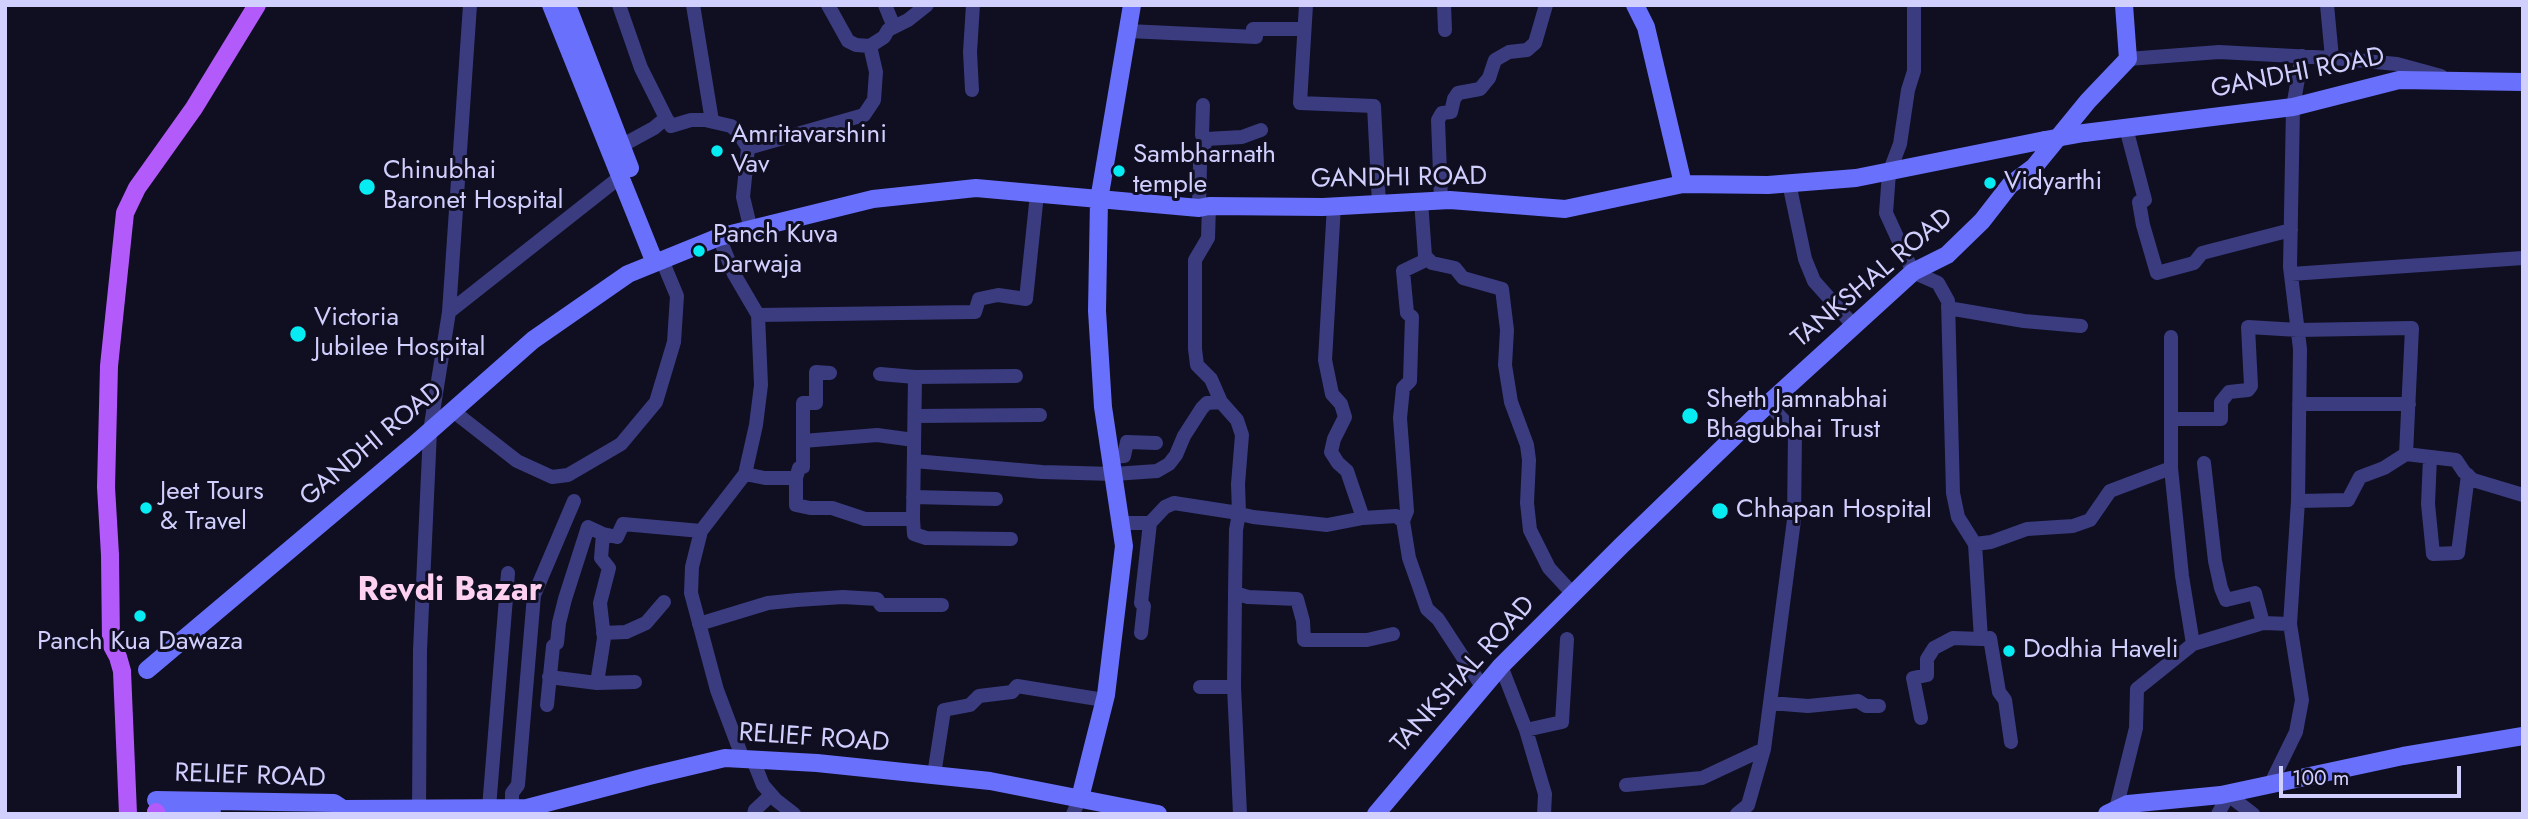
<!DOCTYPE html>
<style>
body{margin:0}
#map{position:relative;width:2528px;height:819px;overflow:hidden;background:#100e21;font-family:Jost,sans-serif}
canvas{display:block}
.frame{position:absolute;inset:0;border:7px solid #d1cffe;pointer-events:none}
.scale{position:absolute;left:2279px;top:766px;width:182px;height:32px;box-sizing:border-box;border:4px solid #d1cffe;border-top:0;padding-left:9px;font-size:21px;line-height:24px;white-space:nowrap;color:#d1cffe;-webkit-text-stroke:5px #100e21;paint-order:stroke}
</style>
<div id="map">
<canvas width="2528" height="819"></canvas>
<div class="frame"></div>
<div class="scale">100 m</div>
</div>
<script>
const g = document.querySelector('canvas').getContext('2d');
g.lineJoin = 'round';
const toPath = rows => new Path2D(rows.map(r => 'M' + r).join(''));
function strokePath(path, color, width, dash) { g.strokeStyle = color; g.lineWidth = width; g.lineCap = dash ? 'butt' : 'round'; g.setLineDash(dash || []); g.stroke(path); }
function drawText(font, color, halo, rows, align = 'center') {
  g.font = font + ' Jost,sans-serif'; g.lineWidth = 6; g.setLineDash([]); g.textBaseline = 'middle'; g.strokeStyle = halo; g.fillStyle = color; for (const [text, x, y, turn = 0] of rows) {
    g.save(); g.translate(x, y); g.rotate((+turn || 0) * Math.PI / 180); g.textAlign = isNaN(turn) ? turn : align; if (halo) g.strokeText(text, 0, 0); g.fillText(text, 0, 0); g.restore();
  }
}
strokePath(toPath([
 [619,5,641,68,666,118,654,128,621,146],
 [693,5,712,121],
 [828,5,848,41,856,45,870,46,884,37,888,30,908,20,927,5],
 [885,5,894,27],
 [1306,5,1300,103,1374,106,1379,204],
 [1444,5,1445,30],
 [1914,5,1914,71,1908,90,1900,144,1889,173,1886,213,1913,272,1938,283,1948,301,1953,493,1958,517,1975,544,1981,639,1990,638,1999,692,2005,700,2011,742],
 [2327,5,2332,58,2397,64,2441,76],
 [1128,31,1256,37,1253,29,1304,29],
 [2128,59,2219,52,2332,58],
 [972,90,970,52,973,5],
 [1203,105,1202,135,1206,139],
 [666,118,671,126,691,120,705,120,731,126,737,131,748,148,864,115,874,100,876,72,870,46],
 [2126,128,2145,200,2139,202,2143,225,2157,273,2194,263,2202,253,2291,230],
 [748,148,743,197,751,230],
 [1789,183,1805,259,1814,281,1854,326],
 [1441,200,1438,120,1442,113,1451,112,1454,99,1458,93,1480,89,1489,78,1495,60,1509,52,1527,50,1535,43,1546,5],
 [1421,201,1425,256,1432,263,1455,268,1463,278,1502,289,1507,330,1505,365,1511,402,1527,445,1529,460,1527,503,1530,530,1549,568,1573,594],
 [1334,205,1325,360,1332,394,1341,404,1345,417,1334,439,1331,452,1338,463,1347,471,1363,518],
 [1209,206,1208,238,1195,260,1195,349,1197,365,1211,379,1221,402],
 [1199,208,1200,164,1206,139,1242,137,1261,130],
 [719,237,734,274,758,315,761,385,756,425,745,474,701,531,692,567,691,593,717,690,743,759],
 [1428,259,1403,271,1407,313,1412,317,1410,381,1403,388,1400,418,1407,511,1403,521,1409,558,1427,609,1438,619,1483,688],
 [2291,274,2523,258],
 [1948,308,2024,321,2081,326],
 [449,312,620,177],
 [758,315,975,312,979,299,998,295,1026,299,1037,194],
 [2171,337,2171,468,2182,576,2193,644],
 [880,374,915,377,1016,376],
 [2299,404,2409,404],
 [453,411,517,461,552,477,568,475,621,444,656,402,674,342,677,296,662,260],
 [915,416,1040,415],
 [2171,419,2221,419,2221,402,2229,392,2248,390,2251,386,2248,327,2298,330,2412,328,2406,454],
 [803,441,877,435,914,440],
 [1111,457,1124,456,1127,442,1156,443],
 [2430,457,2428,504,2433,554,2458,553,2468,475],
 [914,461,1042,472,1114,474,1157,471,1169,464,1176,455,1184,436,1202,408,1207,403,1221,402,1237,420,1242,435,1238,484,1239,513,1236,530,1235,593,1248,597,1297,599,1303,621,1304,640,1367,640,1393,634],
 [2204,463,2215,561,2221,588,2226,600,2255,593,2263,623],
 [745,474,765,478,796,478,796,505,810,508,832,508,865,519,913,519,915,377],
 [796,478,799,468,803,467,803,403,816,403,816,372,830,373],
 [913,497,996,499],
 [2298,501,2348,500,2360,477,2384,468,2406,454,2456,460,2464,472,2473,480,2523,495],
 [913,519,914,534,926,538,1011,539],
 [1121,523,1150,523,1165,507,1174,503,1232,512,1253,517,1327,525,1363,518,1396,516,1403,521],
 [603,534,601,558,609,568,600,603,604,638,597,683,635,682],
 [1975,544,1991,542,2027,529,2073,526,2090,520,2110,491,2171,468],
 [699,624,768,603,797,600,843,597,877,599,881,605,942,605],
 [603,633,626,632,646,623,664,602],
 [1141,633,1144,606,1141,603,1150,523],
 [1501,666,1526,730,1562,722,1567,639],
 [549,677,597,683],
 [1200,687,1234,687,1240,814],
 [1234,687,1235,593],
 [1770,703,1808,706,1858,701,1866,706,1879,706],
 [547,705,553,646,557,643,559,623,565,599,588,527,603,534,617,537,623,524,701,531],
 [1921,718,1913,678,1927,675,1927,659,1934,648,1953,638,1981,639],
 [1526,730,1545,794,1544,814],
 [753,760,763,785,776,800,794,814],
 [934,775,944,710,970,705,979,696,1012,692,1017,686,1104,700],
 [1626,785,1702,778,1764,749],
 [2270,785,2296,732,2302,700,2290,624,2298,501,2300,349,2290,267,2293,107,2302,56],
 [2227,794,2253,814],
 [489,808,508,573],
 [512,808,512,793,518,785,534,595,574,501],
 [2116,809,2136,728,2137,689,2193,644,2263,623,2290,624],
 [419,814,420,650,430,431,449,312,470,5],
 [754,814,755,810,771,795],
 [1073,814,1080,798],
 [1737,814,1748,805,1764,749,1794,520,1795,432,1768,404],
 [2218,814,2224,803,2221,795]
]), '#3a3c7f', 14);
strokePath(toPath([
 [551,5,655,263],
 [567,5,630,168],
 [1635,5,1646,27,1683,184],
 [2084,133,2293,107,2399,80,2523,82],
 [147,670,414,445,533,340,628,274,719,237,873,199,976,188,1199,208,1209,206,1323,207,1450,200,1565,209,1683,184,1768,185,1856,178,2045,140],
 [1080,798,1106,695,1124,546,1103,407,1097,311,1099,200,1132,5],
 [156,800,334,803,343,809],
 [156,812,212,813],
 [336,814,343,809,527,808,649,776,725,758,817,763,990,781,1158,814],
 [1376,814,1501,666,1621,546,1768,404,1913,272,1947,255,1982,221,2010,185,2034,167,2088,101,2128,59,2124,5],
 [2107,814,2128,804,2221,795,2403,756,2523,736]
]), '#6970fb', 18);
strokePath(toPath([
 [156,812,157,814],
 [128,814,122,671,118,657,111,644,110,555,106,487,109,366,125,213,137,188,194,108,257,5]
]), '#b35afa', 18);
strokePath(toPath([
 [2045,140,2084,133]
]), '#6970fb', 18);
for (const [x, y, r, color] of [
 [717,151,7,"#07ebf2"],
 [1119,171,7,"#07ebf2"],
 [1990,183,7,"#07ebf2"],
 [367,187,9,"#07ebf2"],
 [699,251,7,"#07ebf2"],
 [298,334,9,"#07ebf2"],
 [1690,416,9,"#07ebf2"],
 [146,508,7,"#07ebf2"],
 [1720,511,9,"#07ebf2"],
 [140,616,7,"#07ebf2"],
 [2009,651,7,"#07ebf2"]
]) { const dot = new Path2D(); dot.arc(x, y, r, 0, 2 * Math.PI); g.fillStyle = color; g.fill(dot); strokePath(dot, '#100e21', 2.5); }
drawText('26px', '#d1cffe', '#100e21', [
 ["GANDHI ROAD",2298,74,-11],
 ["GANDHI ROAD",1399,179,-1],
 ["TANKSHAL ROAD",1873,279,-40],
 ["GANDHI ROAD",372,445,-40],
 ["TANKSHAL ROAD",1464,675,-48],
 ["RELIEF ROAD",814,739,4],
 ["RELIEF ROAD",250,777,2]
]);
drawText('26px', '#d1cffe', '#100e21', [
 ["Amritavarshini",731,136],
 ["Vav",731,166],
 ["Sambharnath",1133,156],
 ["temple",1133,186],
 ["Chinubhai",383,172],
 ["Baronet Hospital",383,202],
 ["Vidyarthi",2004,183],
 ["Panch Kuva",713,236],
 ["Darwaja",713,266],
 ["Victoria",314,319],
 ["Jubilee Hospital",314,349],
 ["Sheth Jamnabhai",1706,401],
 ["Bhagubhai Trust",1706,431],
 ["Jeet Tours",160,493],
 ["& Travel",160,523],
 ["Chhapan Hospital",1736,511],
 ["Panch Kua Dawaza",140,643,"center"],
 ["Dodhia Haveli",2023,651]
], 'left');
drawText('bold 33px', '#fed1f1', '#100e21', [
 ["Revdi Bazar",450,592]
]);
</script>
